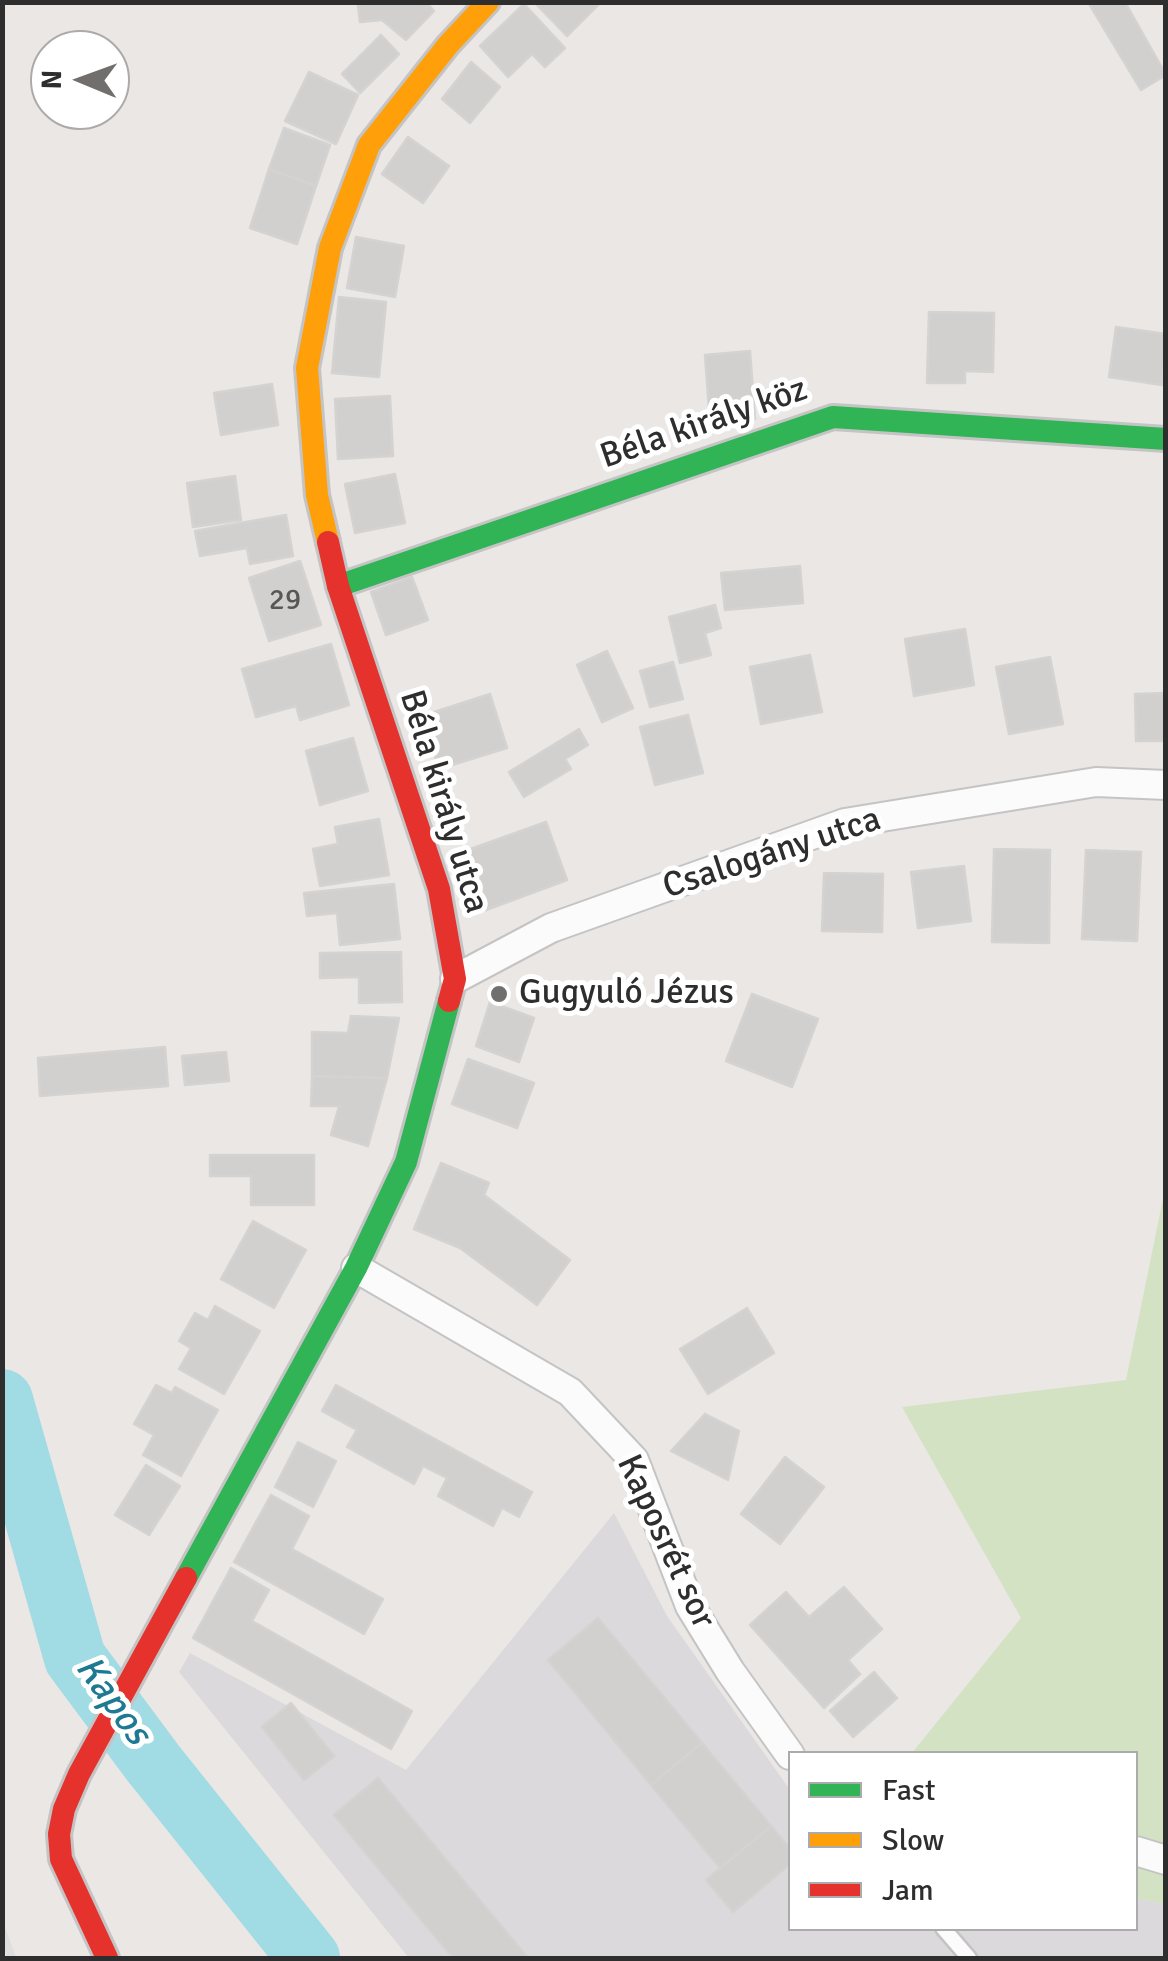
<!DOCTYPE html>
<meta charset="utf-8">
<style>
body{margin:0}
#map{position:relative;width:1168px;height:1961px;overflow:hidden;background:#eae7e5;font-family:Signika,sans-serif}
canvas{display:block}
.frame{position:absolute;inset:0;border:5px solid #2e2e2e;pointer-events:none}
.legend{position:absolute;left:788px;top:1751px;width:350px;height:180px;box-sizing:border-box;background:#fff;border:2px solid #ababab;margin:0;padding:12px 18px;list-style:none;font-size:30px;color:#2e2e2e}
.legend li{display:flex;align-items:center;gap:20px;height:50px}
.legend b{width:50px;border:2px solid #ababab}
.north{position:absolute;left:30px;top:30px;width:100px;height:100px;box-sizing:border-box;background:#fff;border:2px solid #ababab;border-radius:50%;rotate:271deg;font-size:28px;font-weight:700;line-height:40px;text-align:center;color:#2e2e2e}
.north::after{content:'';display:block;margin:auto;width:35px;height:45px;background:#706f6e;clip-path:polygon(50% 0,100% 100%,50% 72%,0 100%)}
</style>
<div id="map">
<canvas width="1168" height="1961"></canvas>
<div class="frame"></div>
<ul class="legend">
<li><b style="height:12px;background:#30b455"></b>Fast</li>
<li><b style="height:12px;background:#ff9f0a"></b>Slow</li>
<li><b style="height:12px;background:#e5322d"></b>Jam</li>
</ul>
<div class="north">N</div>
</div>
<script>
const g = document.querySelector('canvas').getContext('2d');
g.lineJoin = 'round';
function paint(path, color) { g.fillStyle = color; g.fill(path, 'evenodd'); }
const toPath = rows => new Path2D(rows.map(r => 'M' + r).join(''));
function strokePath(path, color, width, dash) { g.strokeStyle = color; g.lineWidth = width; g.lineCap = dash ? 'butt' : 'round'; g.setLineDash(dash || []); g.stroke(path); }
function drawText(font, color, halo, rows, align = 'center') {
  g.font = font + ' Signika,sans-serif'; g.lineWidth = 10; g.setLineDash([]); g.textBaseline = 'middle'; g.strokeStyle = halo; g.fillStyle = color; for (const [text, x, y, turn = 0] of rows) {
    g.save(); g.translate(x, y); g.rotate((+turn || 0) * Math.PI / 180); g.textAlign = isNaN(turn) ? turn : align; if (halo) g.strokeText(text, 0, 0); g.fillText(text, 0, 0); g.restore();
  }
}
paint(toPath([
 [614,1513,667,1616,790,1790,790,1928,1136,1928,1136,1898,1165,1904,1165,1958,409,1958,179,1672,190,1653,406,1770]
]), '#dbd9db');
paint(toPath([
 [1165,1189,1165,1904,1136,1898,1136,1754,912,1753,1021,1618,902,1407,1126,1380]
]), '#d3e2c2');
strokePath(toPath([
 [2,1400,75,1658,153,1763,309,1958]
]), '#a1dbe3', 62);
const building = toPath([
 [372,2,426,2,434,11,406,40,382,20,360,22,358,5,372,2],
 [534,2,601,2,567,36,534,2],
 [1088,2,1125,2,1166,75,1141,90,1088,2],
 [524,4,565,48,545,67,532,54,508,77,480,46,524,4],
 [381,35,399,54,360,93,342,74,381,35],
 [471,62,500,87,470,123,442,99,471,62],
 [309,72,358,95,336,144,285,121,309,72],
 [284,128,330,145,316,186,269,169,284,128],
 [408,137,449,166,423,203,382,174,408,137],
 [269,169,316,186,297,244,250,228,269,169],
 [356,237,404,246,395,297,347,288,356,237],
 [339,297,386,302,379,377,332,373,339,297],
 [929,312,994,313,993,372,965,371,965,383,927,383,929,312],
 [1116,327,1166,334,1162,385,1109,377,1116,327],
 [750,351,755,419,710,423,705,355,750,351],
 [272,384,278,425,221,435,214,393,272,384],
 [390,396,393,456,338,459,335,399,390,396],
 [395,474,405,523,355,533,345,484,395,474],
 [235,476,241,520,193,527,187,483,235,476],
 [286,515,293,556,250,564,247,548,200,556,195,531,286,515],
 [300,561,321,625,269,641,249,578,300,561],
 [800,566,803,603,725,610,721,573,800,566],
 [412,577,428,620,386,635,371,592,412,577],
 [715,605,721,628,705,633,711,655,680,663,669,617,715,605],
 [965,629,974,685,914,696,905,639,965,629],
 [331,644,349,705,300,720,296,706,256,717,242,669,331,644],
 [607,651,633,708,602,722,577,665,607,651],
 [810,655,822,712,761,724,750,667,810,655],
 [1050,657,1063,724,1009,734,996,667,1050,657],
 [673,662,683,699,650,707,640,671,673,662],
 [1166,693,1166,741,1136,741,1135,694,1166,693],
 [490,694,507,748,439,769,422,716,490,694],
 [688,715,703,773,655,785,640,727,688,715],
 [579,729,588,745,565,759,571,769,524,797,509,772,579,729],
 [353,738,368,791,320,805,306,751,353,738],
 [379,819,389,875,320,886,313,849,338,844,335,827,379,819],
 [546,822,567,880,486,910,465,851,546,822],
 [994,849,1050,850,1049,943,992,942,994,849],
 [1086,850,1141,852,1137,941,1082,939,1086,850],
 [964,866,971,921,918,928,911,872,964,866],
 [824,873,883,874,882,932,822,931,824,873],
 [394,884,400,939,340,945,337,913,307,916,304,893,394,884],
 [401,952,402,1002,359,1003,359,977,320,978,320,953,401,952],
 [752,994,818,1019,792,1087,726,1061,752,994],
 [490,1002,534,1018,519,1062,476,1046,490,1002],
 [351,1016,399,1018,387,1078,312,1076,312,1032,348,1033,351,1016],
 [165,1047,168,1086,40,1096,38,1058,165,1047],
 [226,1052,229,1081,185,1085,182,1056,226,1052],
 [468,1059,534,1083,517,1128,452,1104,468,1059],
 [312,1076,387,1078,368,1146,331,1135,339,1106,311,1106,312,1076],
 [210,1155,314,1155,314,1205,251,1205,251,1176,210,1176,210,1155],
 [441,1163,489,1183,484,1195,570,1260,537,1305,460,1248,414,1229,441,1163],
 [253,1221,306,1250,274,1308,221,1279,253,1221],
 [215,1306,260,1331,224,1394,179,1369,191,1348,179,1341,195,1313,208,1320,215,1306],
 [747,1308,774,1353,708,1394,680,1349,747,1308],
 [156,1385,172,1393,175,1387,218,1410,181,1476,143,1455,154,1435,134,1424,156,1385],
 [336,1385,532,1492,519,1517,502,1508,493,1526,438,1496,447,1478,423,1466,414,1484,347,1447,357,1430,322,1411,336,1385],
 [705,1414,739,1431,728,1480,671,1451,705,1414],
 [298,1442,336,1461,313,1507,275,1487,298,1442],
 [785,1457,824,1487,780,1544,741,1514,785,1457],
 [146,1465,180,1486,149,1535,115,1515,146,1465],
 [271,1495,309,1516,292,1549,383,1599,364,1634,234,1562,271,1495],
 [231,1568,269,1590,252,1621,412,1711,391,1749,193,1638,231,1568],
 [844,1587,882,1629,848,1660,860,1674,824,1708,750,1625,786,1592,809,1617,844,1587],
 [598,1618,702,1743,651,1785,548,1660,598,1618],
 [874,1672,897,1698,853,1737,830,1711,874,1672],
 [291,1703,334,1756,304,1780,262,1727,291,1703],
 [702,1743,771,1826,720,1868,651,1785,702,1743],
 [378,1778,528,1958,453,1958,334,1815,378,1778],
 [771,1826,790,1849,790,1864,733,1912,706,1880,771,1826]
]);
paint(building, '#d2d0ce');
strokePath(building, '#d5d3d1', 2.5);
const lane = toPath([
 [943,1928,969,1958]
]);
const street = toPath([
 [455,979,551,928,845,823,1096,782,1166,785],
 [356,1268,570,1392,634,1460,690,1606,730,1671,790,1755],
 [1136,1851,1166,1860]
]);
const fast = toPath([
 [338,586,833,417,1166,439],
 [186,1578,356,1268,406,1162,449,1001]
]);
const slow = toPath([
 [328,542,317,495,307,368,330,248,369,145,448,45,488,2]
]);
const jam = toPath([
 [328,542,338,586,439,889,455,979,449,1001],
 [107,1958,61,1859,59,1834,64,1809,79,1774,186,1578]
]);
strokePath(lane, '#c5c4c5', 19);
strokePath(street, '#c5c4c5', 32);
strokePath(fast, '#c5c4c5', 28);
strokePath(slow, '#c5c4c5', 28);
strokePath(jam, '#c5c4c5', 28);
strokePath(lane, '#fcfbfb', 14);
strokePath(street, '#fcfbfb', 28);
strokePath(fast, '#30b455', 22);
strokePath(slow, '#ff9f0a', 22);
strokePath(jam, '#e5322d', 22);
strokePath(toPath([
 [2,1931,12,1958]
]), '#dfdfe0', 8);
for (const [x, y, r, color] of [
 [499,994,10,"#706f6e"]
]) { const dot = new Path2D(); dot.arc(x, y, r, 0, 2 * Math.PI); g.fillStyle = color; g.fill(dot); strokePath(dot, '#fff', 4); }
drawText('30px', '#585757', null, [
 ["29",285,601]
]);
drawText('35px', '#2e2e2e', '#fff', [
 ["Béla király köz",704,424,-19],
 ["Béla király utca",443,802,73],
 ["Csalogány utca",772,854,-18],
 ["Kaposrét sor",665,1542,65]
]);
drawText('35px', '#2e2e2e', '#fff', [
 ["Gugyuló Jézus",519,994]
], 'left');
drawText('italic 38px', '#1e7a92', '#fff', [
 ["Kapos",112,1701,54]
]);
</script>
